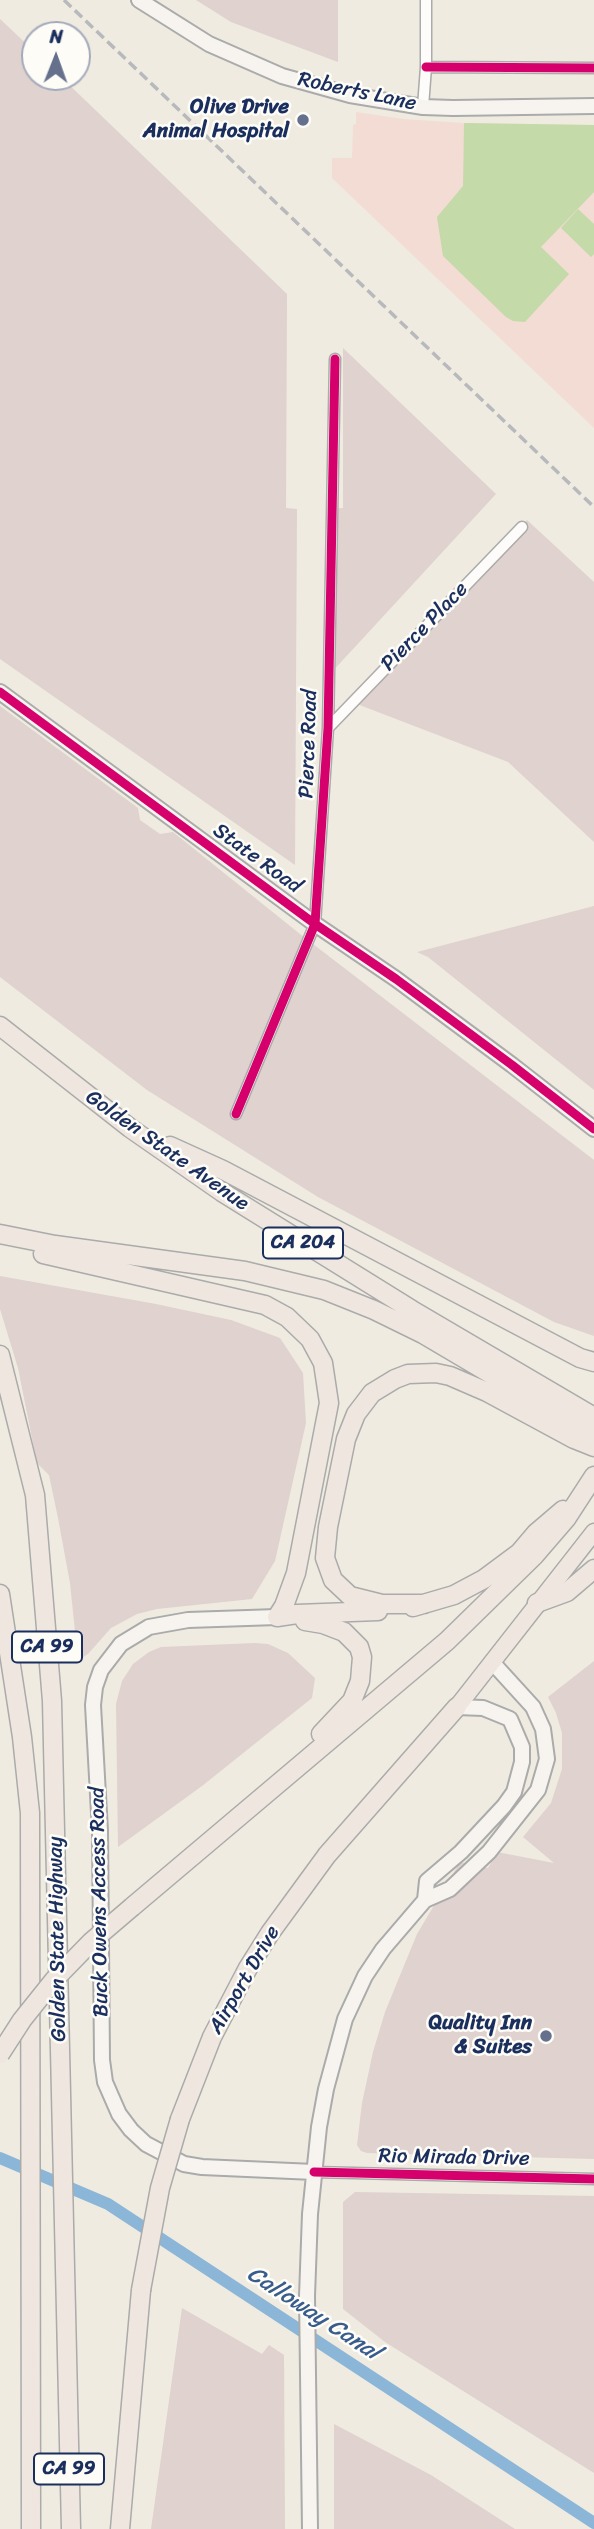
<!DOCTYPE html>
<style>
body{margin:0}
#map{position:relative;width:594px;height:2529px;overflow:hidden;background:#efebe0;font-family:Sriracha,sans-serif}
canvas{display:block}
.north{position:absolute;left:21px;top:21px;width:70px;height:70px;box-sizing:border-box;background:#fdfcf7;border:2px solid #a3aaba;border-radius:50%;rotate:1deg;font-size:19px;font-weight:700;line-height:28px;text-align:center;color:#1b2f5e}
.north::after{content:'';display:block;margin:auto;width:24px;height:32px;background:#65718c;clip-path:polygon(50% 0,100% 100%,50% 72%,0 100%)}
</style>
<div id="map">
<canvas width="594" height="2529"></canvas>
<div class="north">N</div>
</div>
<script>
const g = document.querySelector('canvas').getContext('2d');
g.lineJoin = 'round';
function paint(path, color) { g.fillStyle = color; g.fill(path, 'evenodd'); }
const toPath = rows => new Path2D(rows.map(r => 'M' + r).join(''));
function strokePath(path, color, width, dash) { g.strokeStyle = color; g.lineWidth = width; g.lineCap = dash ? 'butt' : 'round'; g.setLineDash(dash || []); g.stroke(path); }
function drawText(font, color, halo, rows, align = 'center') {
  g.font = font + ' Sriracha,sans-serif'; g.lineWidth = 5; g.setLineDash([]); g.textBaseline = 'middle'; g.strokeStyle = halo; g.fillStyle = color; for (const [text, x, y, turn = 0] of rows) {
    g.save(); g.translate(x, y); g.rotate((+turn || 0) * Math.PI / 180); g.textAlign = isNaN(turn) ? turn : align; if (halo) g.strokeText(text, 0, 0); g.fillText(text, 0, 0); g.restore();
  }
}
paint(toPath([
 [356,112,403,119,464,123,594,125,594,428,332,178,332,158,352,158,353,125,356,124]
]), '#f3dcd3');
paint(toPath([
 [196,0,338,0,338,62,231,22],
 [0,19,35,52,35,77,61,77,287,294,286,508,297,509,295,865,0,659],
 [343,348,496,494,330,674,331,509,343,508],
 [527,520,594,582,594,842,508,762,357,704],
 [0,706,138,808,140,820,160,834,173,832,300,934,594,1160,594,1336,554,1322,318,1197,147,1090,0,977],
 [594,906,594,1090,428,957,417,952],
 [0,1276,156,1304,231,1320,280,1338,303,1373,306,1423,275,1561,252,1599,157,1609,137,1614,111,1628,88,1654,78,1660,70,1583,58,1518,49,1475,37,1463,18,1368,0,1309],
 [255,1643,268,1644,288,1653,315,1678,312,1698,202,1786,118,1847,116,1704,122,1681,133,1664,149,1652,161,1647],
 [594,1661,594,2159,367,2153,361,2151,357,2145,362,2103,373,2052,385,2012,417,1934,460,1862,488,1868,497,1852,554,1863,523,1837,551,1803,562,1769,562,1733,556,1713,548,1697],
 [355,2192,594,2196,594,2473,385,2342,343,2309,343,2202],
 [182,2308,262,2354,269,2345,284,2355,285,2529,151,2529],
 [334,2424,431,2475,515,2529,334,2529]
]), '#dfd2cf');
paint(toPath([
 [464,123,594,125,594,192,541,247,569,274,525,322,513,321,506,317,443,256,437,217,463,186],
 [578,209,594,224,594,254,591,257,561,228]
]), '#c4daa8');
strokePath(toPath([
 [0,2158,108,2204,594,2523]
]), '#8cb6d8', 12);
const street = toPath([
 [426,67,594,68],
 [423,107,426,67,426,0],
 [328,728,522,527],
 [236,1114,315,924,328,728,335,359],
 [314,2172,594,2179]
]);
const secondary = toPath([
 [139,0,209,44,282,76,350,95,423,107,453,108,594,106],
 [0,692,315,924,396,979,512,1065,594,1129],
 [277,1617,188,1620,149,1627,121,1644,101,1670,95,1687,93,1705,100,1831,102,2060,105,2082,119,2114,131,2130,146,2144,184,2164,202,2167,314,2172],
 [425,1900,427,1881,461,1852,504,1806,514,1792,522,1762,522,1747,510,1719,483,1708,457,1707],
 [310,2529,307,2296,310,2214,319,2127,326,2089,345,2019,365,1976,383,1949,425,1900,450,1889,489,1852,538,1790,547,1759,543,1729,533,1707,492,1662]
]);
const primary = toPath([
 [457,1707,594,1532]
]);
const highway = toPath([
 [0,1026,130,1128,222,1192,412,1310,594,1417],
 [170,1146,223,1170,580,1358,594,1362],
 [0,1234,55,1245,245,1271,324,1290,374,1310,423,1334,594,1435],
 [43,1254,265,1305,287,1317,310,1339,323,1363,329,1403,296,1573,284,1606,277,1617],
 [0,1355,35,1495,52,1701,71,2529],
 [0,1594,22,1737,30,1813,31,2529],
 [537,1603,567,1592,594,1569],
 [424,1604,382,1604,350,1596,333,1580,325,1558,328,1527,346,1439,356,1414,372,1393,395,1379,408,1374,436,1373,450,1376,487,1392,574,1439,594,1447],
 [413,1607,454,1595,484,1579,519,1553,536,1533,563,1510],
 [277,1617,297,1614,378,1611],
 [305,1621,323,1624,344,1632,359,1647,362,1657,360,1681,352,1701,321,1734],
 [132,1907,447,1641,535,1555,566,1519,594,1476],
 [180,2119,212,2037,248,1968,270,1933,327,1855,457,1707],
 [120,2529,141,2290]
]);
strokePath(street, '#aaabaa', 13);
strokePath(secondary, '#aaabaa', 18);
strokePath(primary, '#aaabaa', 19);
strokePath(highway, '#aaabaa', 21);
strokePath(street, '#fdfcfa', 10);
strokePath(secondary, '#f7f4f0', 14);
strokePath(primary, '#efe7df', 16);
strokePath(highway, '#efe7df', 18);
strokePath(toPath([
 [64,0,594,507]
]), '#b7b9bc', 3.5, [10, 5]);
const highwayBridge = toPath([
 [0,2054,22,2020,54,1980,91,1942,132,1907],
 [141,2290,160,2188,180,2119]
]);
strokePath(highwayBridge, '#aaabaa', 21, []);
strokePath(highwayBridge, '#efe7df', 18);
strokePath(toPath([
 [426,67,594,68],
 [0,692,315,924,396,979,512,1065,594,1129],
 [236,1114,315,924,328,728,335,359],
 [314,2172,594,2179]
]), '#d6006c', 9);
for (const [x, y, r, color] of [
 [303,120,7,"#65718c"],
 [546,2036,7,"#65718c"]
]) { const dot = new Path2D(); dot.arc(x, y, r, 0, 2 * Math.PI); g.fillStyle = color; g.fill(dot); strokePath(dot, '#fdfcf7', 2.5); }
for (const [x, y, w] of [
 [303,1243,80],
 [47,1647,70],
 [69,2469,70]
]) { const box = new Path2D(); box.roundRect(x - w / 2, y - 15.5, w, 31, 5); g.fillStyle = '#fdfcf7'; g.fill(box); strokePath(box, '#1b2f5e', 2); }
drawText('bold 19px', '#1b2f5e', null, [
 ["CA 204",303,1243],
 ["CA 99",47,1647],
 ["CA 99",69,2469]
]);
drawText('21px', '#1b2f5e', '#fdfcf7', [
 ["Roberts Lane",357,92,12],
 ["Pierce Place",425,627,-46],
 ["Pierce Road",309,744,-88],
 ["State Road",257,859,36],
 ["Golden State Avenue",167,1151,35],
 ["Buck Owens Access Road",100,1902,-91],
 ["Golden State Highway",58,1939,-91],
 ["Airport Drive",245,1980,-60],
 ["Rio Mirada Drive",454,2158,1]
]);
drawText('bold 21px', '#1b2f5e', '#fdfcf7', [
 ["Olive Drive",289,108],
 ["Animal Hospital",289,132],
 ["Quality Inn",532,2024],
 ["& Suites",532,2048]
], 'right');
drawText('italic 23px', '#375c8d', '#fdfcf7', [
 ["Calloway Canal",313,2314,33]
]);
</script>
